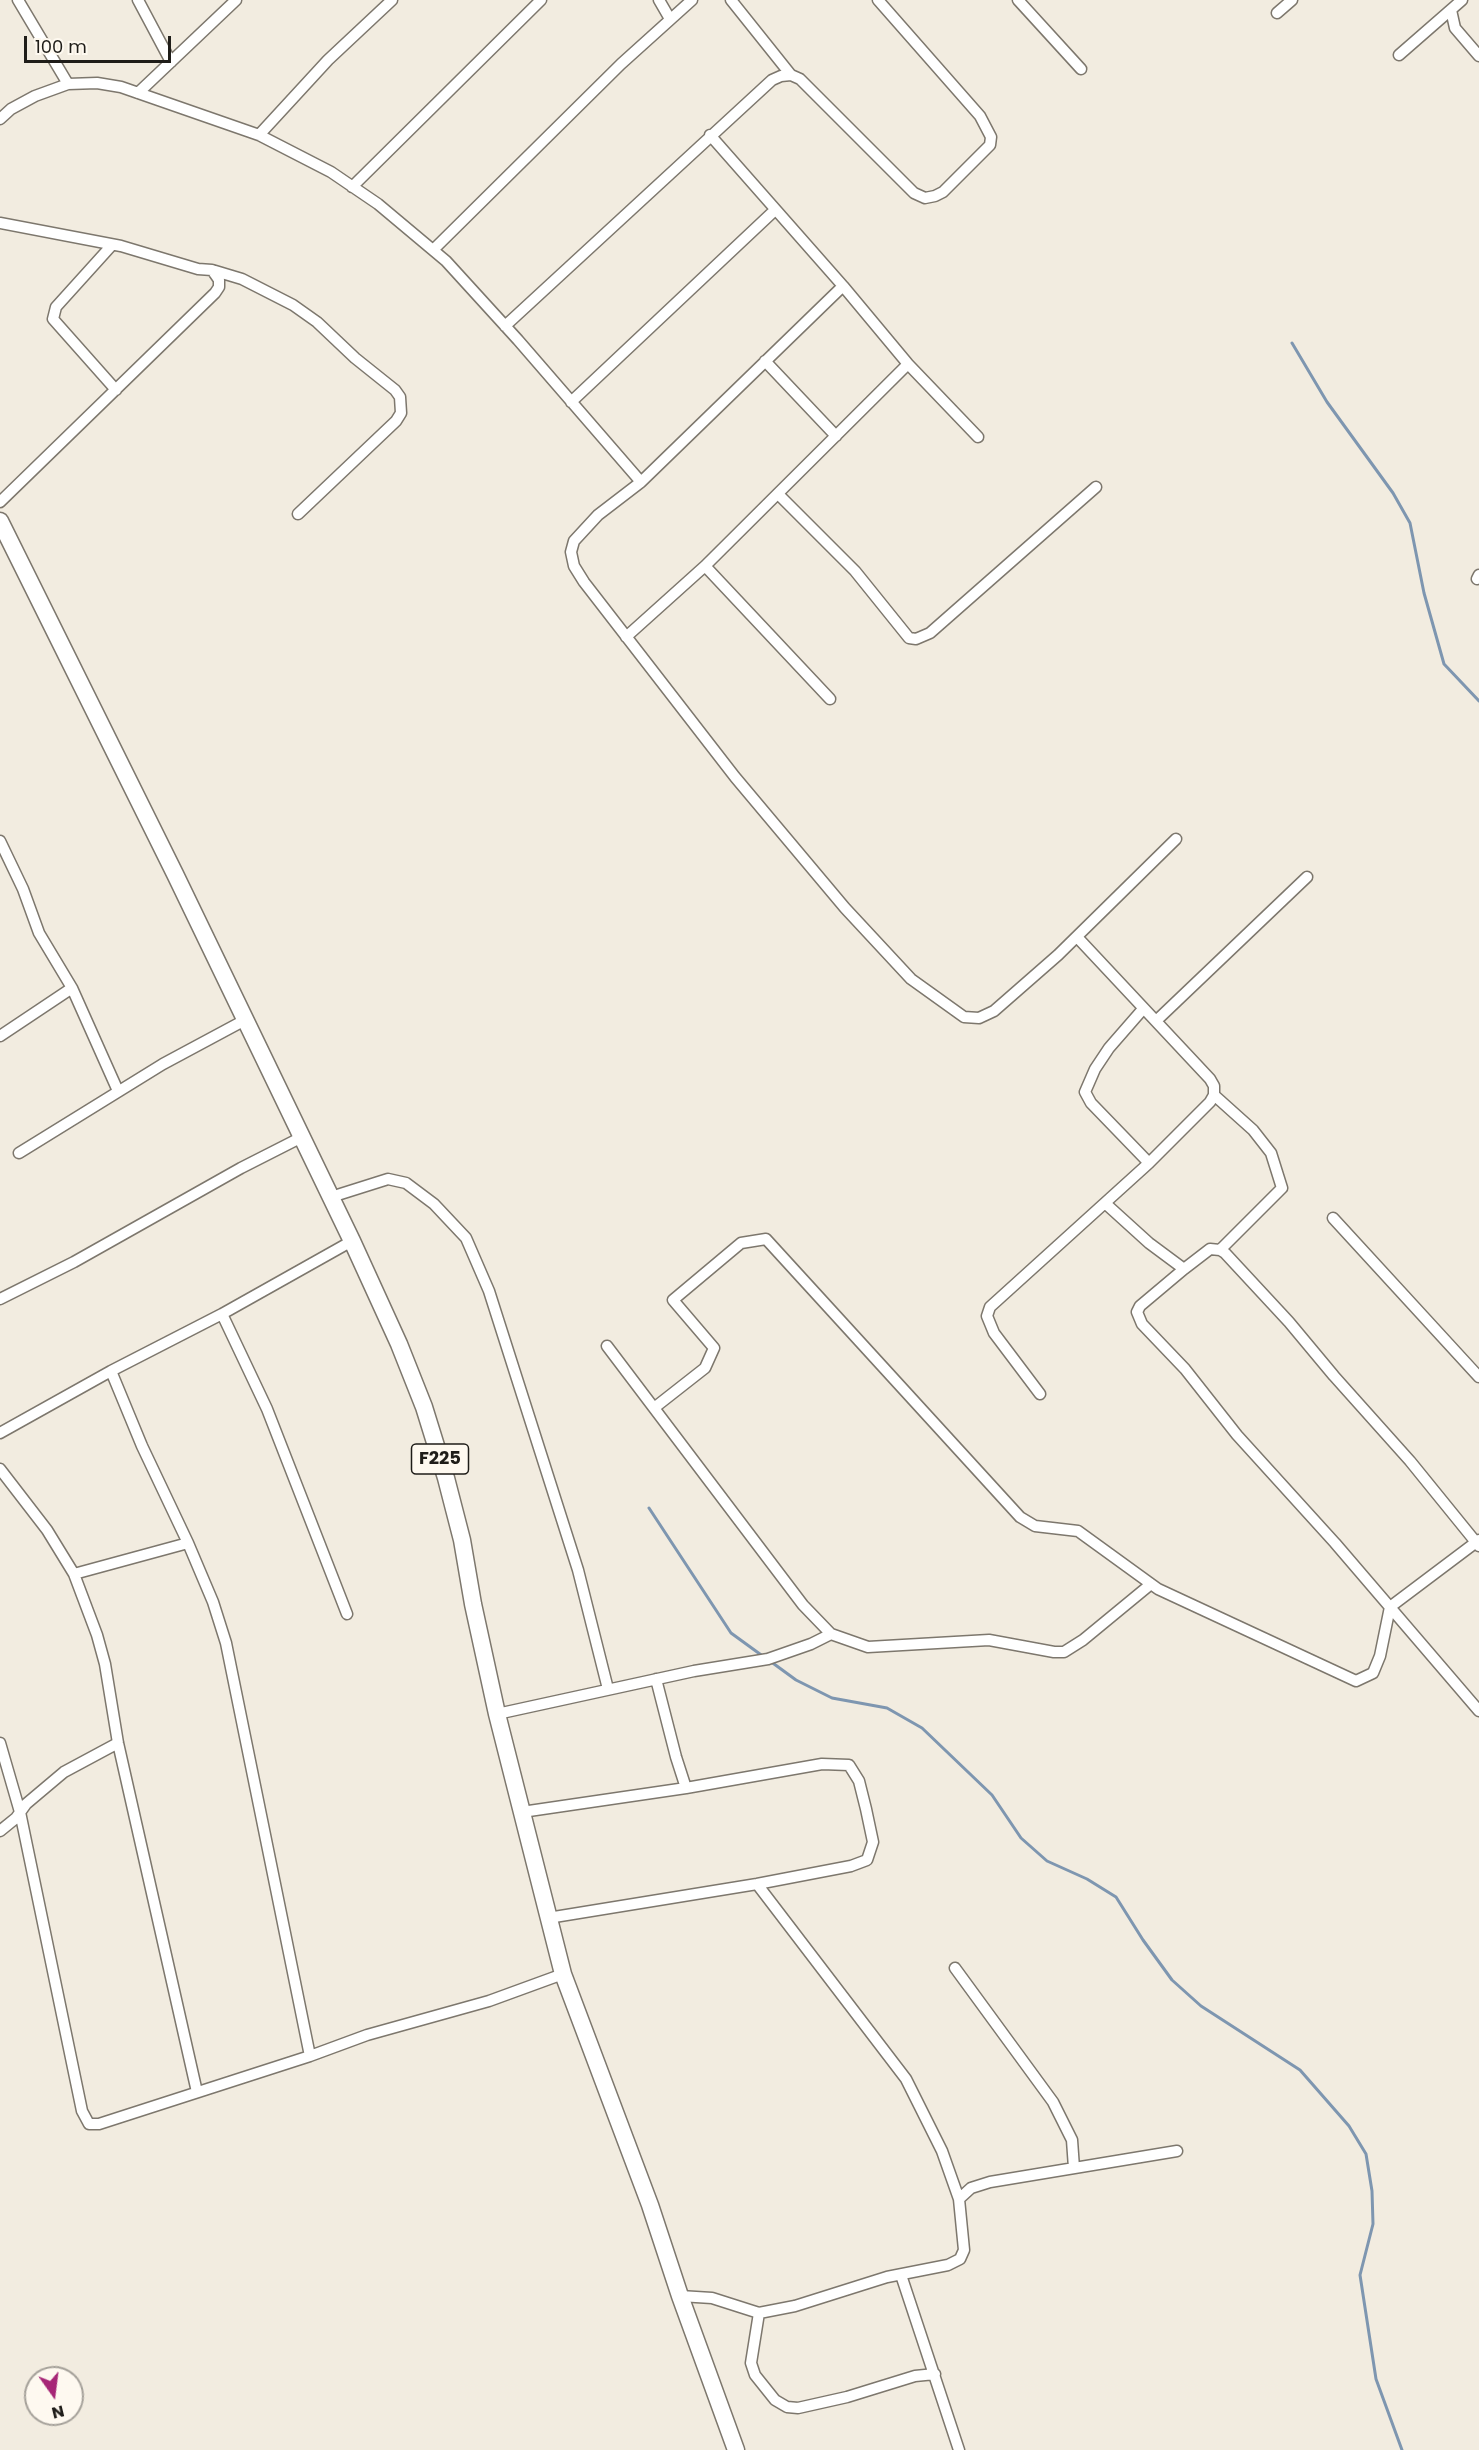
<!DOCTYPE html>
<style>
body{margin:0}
#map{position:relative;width:1479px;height:2450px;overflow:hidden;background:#f2ece0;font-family:Poppins,sans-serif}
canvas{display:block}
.north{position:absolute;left:24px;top:2366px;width:60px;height:60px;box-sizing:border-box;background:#fef9f0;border:2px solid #a5a19a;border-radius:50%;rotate:166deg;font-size:16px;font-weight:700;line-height:24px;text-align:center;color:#1f1d19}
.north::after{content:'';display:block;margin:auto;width:21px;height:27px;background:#a62676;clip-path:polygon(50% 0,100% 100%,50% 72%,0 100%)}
.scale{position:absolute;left:24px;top:36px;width:147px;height:27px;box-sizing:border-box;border:3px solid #1f1d19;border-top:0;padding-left:8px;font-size:18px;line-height:21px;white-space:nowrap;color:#1f1d19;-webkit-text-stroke:4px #fef9f0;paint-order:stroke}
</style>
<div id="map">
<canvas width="1479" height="2450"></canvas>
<div class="north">N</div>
<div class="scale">100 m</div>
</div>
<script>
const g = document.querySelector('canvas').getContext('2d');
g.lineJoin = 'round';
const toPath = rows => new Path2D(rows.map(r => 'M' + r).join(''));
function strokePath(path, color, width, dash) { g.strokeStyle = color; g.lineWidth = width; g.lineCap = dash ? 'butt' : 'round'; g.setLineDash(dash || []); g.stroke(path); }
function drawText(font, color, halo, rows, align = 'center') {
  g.font = font + ' Poppins,sans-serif'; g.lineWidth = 4.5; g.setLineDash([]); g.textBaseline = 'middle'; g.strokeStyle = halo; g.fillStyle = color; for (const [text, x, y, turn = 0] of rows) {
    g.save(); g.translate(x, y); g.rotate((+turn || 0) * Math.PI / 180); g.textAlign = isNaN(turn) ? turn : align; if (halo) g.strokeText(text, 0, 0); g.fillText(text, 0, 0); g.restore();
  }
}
strokePath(toPath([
 [1292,343,1327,402,1393,493,1410,523,1424,593,1444,664,1479,701],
 [649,1508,731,1633,764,1657],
 [770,1661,796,1680,832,1698,887,1708,922,1728,992,1795,1021,1838,1047,1861,1087,1879,1116,1897,1143,1940,1172,1980,1201,2006,1300,2070,1349,2126,1366,2154,1372,2191,1373,2224,1360,2275,1376,2379,1402,2450]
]), '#7e96b0', 3);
const minor = toPath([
 [18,0,68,84],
 [138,0,171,62],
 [659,0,670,19],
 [731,0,791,75,800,79,914,193,925,198,935,196,943,192,990,145,991,137,980,116,878,0],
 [1018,0,1081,69],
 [1451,10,1455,28,1479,56],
 [1277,13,1292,0],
 [1399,55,1462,0],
 [138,93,236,0],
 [0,119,11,109,35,96,68,84,97,83,121,87,259,135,331,172,378,204,446,261,518,340,641,482],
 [259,135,328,60,392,0],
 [710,135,843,286,908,364,978,437],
 [352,187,541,0],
 [0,223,121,246,198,269,212,270,219,280,219,287,215,293,0,502],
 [112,245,56,307,53,319,116,390],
 [433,250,621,64,692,0],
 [212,270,242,279,293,305,317,322,355,358,395,390,400,397,401,413,396,421,298,514],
 [843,286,641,482,598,515,574,541,571,552,574,566,584,582,735,777,845,908,911,979,964,1017,979,1018,994,1011,1058,955,1176,839],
 [505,326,772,80,781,76,791,75],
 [765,361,836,436],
 [571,402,775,210],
 [778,494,855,571,909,638,916,639,930,633,1096,487],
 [705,566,830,699],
 [1477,579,1479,575],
 [626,637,705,566,908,364],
 [0,841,23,889,39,933,72,988,118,1091],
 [1143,1009,1109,1048,1095,1069,1085,1092,1091,1103,1149,1163],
 [1156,1021,1307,877],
 [0,1036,72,988],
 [1214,1095,1253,1130,1271,1153,1282,1188,1220,1250],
 [19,1153,163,1064,245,1020],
 [331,1197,388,1179,406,1183,434,1204,466,1238,489,1291,578,1570,608,1689],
 [1106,1204,1149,1243,1184,1269,1210,1249,1220,1250,1225,1253,1289,1322,1334,1376,1410,1461,1479,1546],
 [1333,1218,1479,1377],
 [1184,1269,1140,1306,1137,1312,1142,1324,1185,1369,1237,1435,1335,1543,1479,1711],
 [0,1299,74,1262,241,1168,302,1137],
 [222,1314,267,1409,347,1614],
 [607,1346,803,1605,831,1634,868,1647,989,1640,1054,1652,1064,1652,1083,1640,1151,1584],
 [111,1371,142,1446,188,1543,213,1602,226,1643,310,2056],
 [1040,1394,994,1333,987,1316,990,1307,1149,1163,1210,1102,1214,1095,1214,1086,1210,1079,1077,937],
 [654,1408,705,1368,714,1348,673,1300,741,1243,766,1239,1020,1517,1035,1526,1078,1531,1158,1589,1356,1681,1373,1673,1380,1656,1390,1607,1479,1540],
 [0,1433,111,1371,222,1314,352,1241],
 [0,1469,47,1530,74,1574,97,1635,105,1664,118,1743,197,2092],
 [74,1574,188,1543],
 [656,1679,676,1757,686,1788],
 [497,1714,694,1671,768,1659,811,1644,831,1634],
 [0,1743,20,1812,82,2111,89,2124,99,2124,310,2056,367,2035,489,2001,563,1974],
 [522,1812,686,1788,822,1764,849,1765,859,1781,866,1809,873,1842,867,1860,851,1866,757,1884,548,1918],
 [0,1831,16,1818,26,1804,64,1772,118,1743],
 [757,1884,906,2079,942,2151,959,2199],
 [955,1968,1053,2102,1072,2140,1074,2168],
 [901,2275,959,2450],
 [680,2296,712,2298,759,2313,795,2306,887,2277,948,2265,960,2259,964,2250,959,2199,971,2188,990,2182,1177,2151],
 [759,2313,751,2363,755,2375,775,2400,787,2407,798,2408,847,2397,915,2376,935,2374]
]);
const primary = toPath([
 [0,521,175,874,352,1241,399,1344,424,1407,446,1478,462,1540,473,1604,497,1714,563,1974,650,2205,680,2296,736,2450]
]);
strokePath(minor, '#7d776d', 13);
strokePath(primary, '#7d776d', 19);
strokePath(minor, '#fff', 10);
strokePath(primary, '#fff', 16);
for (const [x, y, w] of [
 [440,1459,57]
]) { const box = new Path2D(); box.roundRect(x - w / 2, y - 15, w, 30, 4.5); g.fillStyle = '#fef9f0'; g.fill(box); strokePath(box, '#1f1d19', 1.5); }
drawText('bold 18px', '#1f1d19', null, [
 ["F225",440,1459]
]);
</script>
